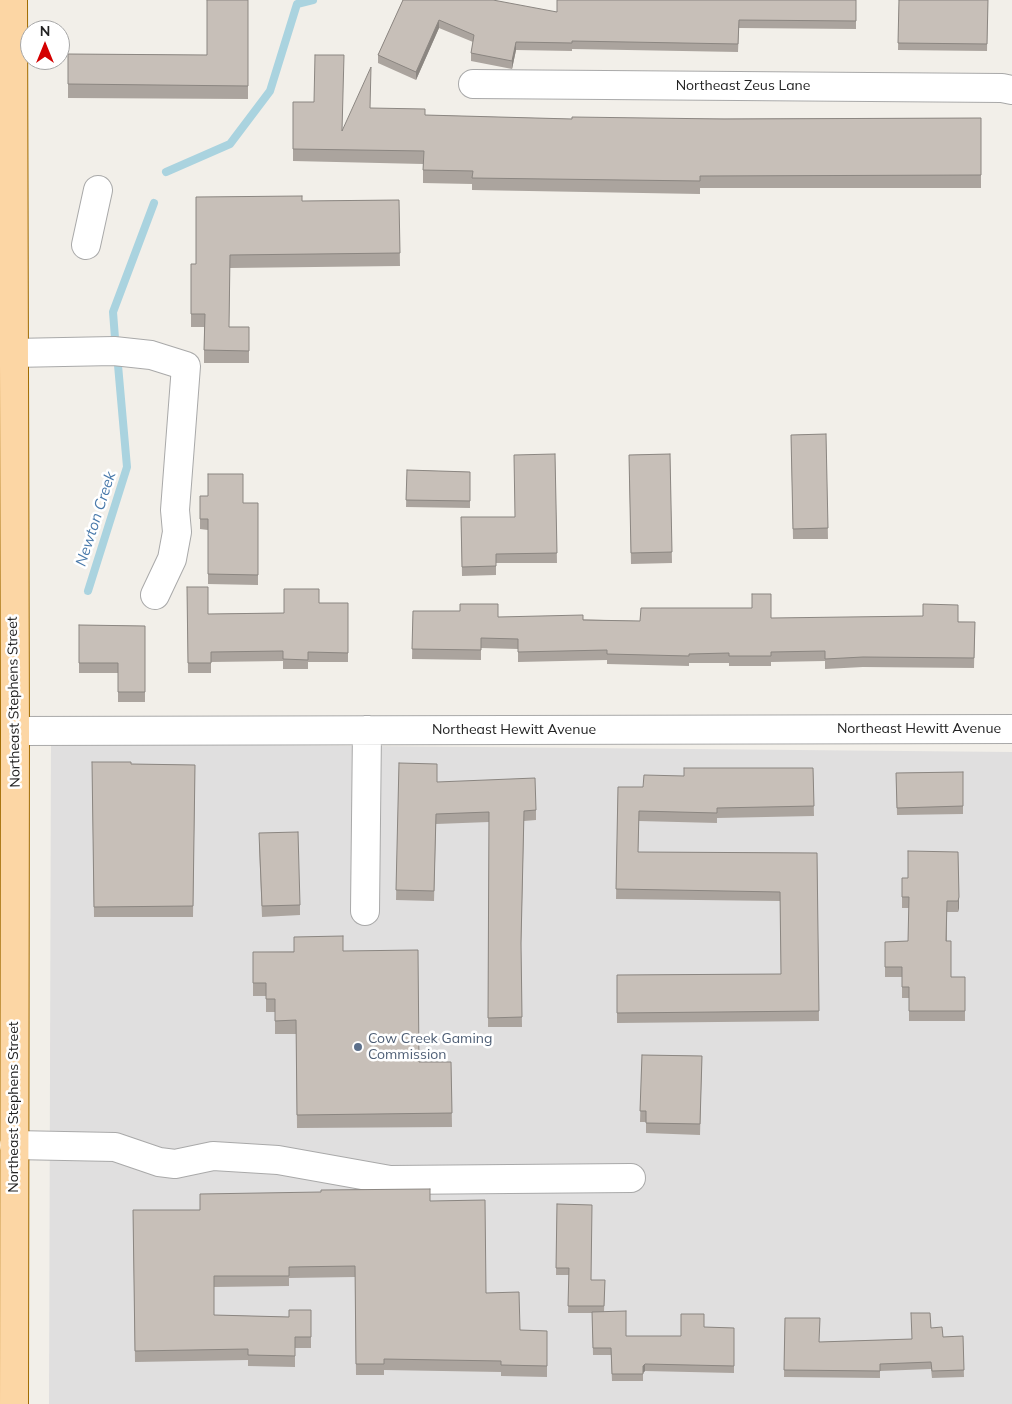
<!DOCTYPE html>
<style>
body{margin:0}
#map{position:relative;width:1012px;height:1404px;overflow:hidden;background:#f2efe9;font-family:Mulish,sans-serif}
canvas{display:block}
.north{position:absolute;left:20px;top:20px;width:50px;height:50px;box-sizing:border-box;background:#fff;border:1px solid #a7a7a7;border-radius:50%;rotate:0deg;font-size:14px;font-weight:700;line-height:20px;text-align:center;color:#222}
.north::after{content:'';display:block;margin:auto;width:18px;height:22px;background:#d40000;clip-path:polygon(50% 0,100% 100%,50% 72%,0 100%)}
</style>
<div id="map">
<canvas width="1012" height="1404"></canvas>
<div class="north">N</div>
</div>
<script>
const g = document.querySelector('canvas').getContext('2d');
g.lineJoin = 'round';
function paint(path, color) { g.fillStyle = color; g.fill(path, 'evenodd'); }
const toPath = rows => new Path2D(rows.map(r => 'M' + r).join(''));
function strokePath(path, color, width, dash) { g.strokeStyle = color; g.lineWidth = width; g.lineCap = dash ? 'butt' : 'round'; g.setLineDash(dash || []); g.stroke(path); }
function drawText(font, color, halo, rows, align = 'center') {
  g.font = font + ' Mulish,sans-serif'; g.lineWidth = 5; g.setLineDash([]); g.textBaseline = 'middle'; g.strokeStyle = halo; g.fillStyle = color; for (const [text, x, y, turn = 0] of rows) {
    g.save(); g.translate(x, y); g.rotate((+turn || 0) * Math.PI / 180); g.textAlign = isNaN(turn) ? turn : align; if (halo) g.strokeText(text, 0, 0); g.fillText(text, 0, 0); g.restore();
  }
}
paint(toPath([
 [51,743,1012,752,1012,1404,49,1404]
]), '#e0dfdf');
strokePath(toPath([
 [166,172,230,144,270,91,297,4,313,0],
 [115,338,113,312,154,203],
 [88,591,127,467,118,365]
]), '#aad3df', 8);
const minor = toPath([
 [473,84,1002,88,1012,90],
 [86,245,98,190],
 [13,353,114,351,151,355,186,366,175,510,177,532,172,559,155,595],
 [15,731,1012,729],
 [365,911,367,730],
 [14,1145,115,1147,159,1162,175,1164,213,1156,278,1160,390,1180,631,1178]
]);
const major = toPath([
 [13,0,15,731,14,1404]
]);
strokePath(minor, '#a9a9a9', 30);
strokePath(major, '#a06b00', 30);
strokePath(minor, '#fff', 28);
strokePath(major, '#fcd6a4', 28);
paint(toPath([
 [248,0,248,99,68,98,68,54,207,55],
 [403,0,557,12,856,0,856,29,739,28,738,52,572,49,572,51,516,50,512,69,471,61,471,53,473,42,439,28,416,80,378,63,378,55],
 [899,0,988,0,987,51,898,50],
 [293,102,343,130,370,108,425,115,572,119,981,118,981,188,700,188,700,194,472,190,472,184,423,183,423,164,293,161],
 [399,200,400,266,230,268,229,327,249,327,249,363,204,363,204,327,191,327,191,264,196,264,302,201],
 [826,434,828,539,793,539,791,435],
 [555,454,557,563,496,563,496,575,462,576,461,517,515,517],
 [670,454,672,563,631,564,629,455],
 [407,470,470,472,470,508,406,507],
 [243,503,258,503,258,585,208,584,208,530,200,529,200,519],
 [187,587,208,614,284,613,319,603,348,603,348,662,308,662,308,669,283,669,283,661,211,662,211,673,188,673],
 [413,611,498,617,640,621,771,618,975,622,974,668,863,667,825,669,825,661,771,662,771,666,729,666,729,663,689,663,689,666,607,664,607,660,518,662,518,649,481,648,481,660,412,659],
 [79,625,145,626,145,702,118,702,118,673,79,673],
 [92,762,131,764,195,765,193,917,94,917],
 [399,763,437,782,536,810,536,820,524,821,521,949,522,1027,488,1027,489,822,436,824,434,901,396,900],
 [813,768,814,816,717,818,717,823,639,821,638,852,817,853,819,1021,617,1023,617,975,781,974,780,901,616,899,618,787,643,787,684,776],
 [963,772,963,814,897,815,896,773],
 [259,844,300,905,300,915,262,917],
 [958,852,959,908,958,912,947,912,947,941,951,977,965,977,965,1021,909,1021,909,998,902,998,902,977,885,977,885,942,908,941,909,908,902,908,902,878,908,878],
 [343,951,419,1062,451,1062,452,1127,297,1128,296,1034,275,1034,275,1012,266,1012,266,996,253,996,253,952],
 [642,1055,702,1056,700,1135,646,1133,646,1122,640,1122],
 [430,1201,486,1293,520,1330,547,1331,547,1377,501,1376,501,1372,384,1370,384,1375,356,1375,355,1277,289,1278,289,1286,214,1287,214,1315,289,1317,311,1310,311,1348,295,1348,295,1367,248,1366,248,1360,135,1362,133,1210,200,1210],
 [557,1204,591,1280,605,1280,604,1312,626,1336,681,1336,704,1327,734,1328,734,1373,645,1371,643,1373,643,1381,612,1381,611,1355,593,1355,592,1313,568,1313,569,1275,556,1275],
 [785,1318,820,1342,912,1339,931,1328,943,1337,963,1336,964,1377,932,1378,931,1369,880,1371,880,1378,784,1377]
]), '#aba49e');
paint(toPath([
 [439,20,439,28,416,80,416,72],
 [516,42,516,50,512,69,512,61],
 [959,897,959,908,958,912,958,901],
 [645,1364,645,1371,643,1373,643,1366]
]), '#8b8681');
const building = toPath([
 [207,0,248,0,248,86,68,84,68,54,207,55,207,0],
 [403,0,493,0,557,12,557,0,856,0,856,21,739,20,738,44,572,41,572,43,516,42,512,61,471,53,474,35,439,20,416,72,378,55,403,0],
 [899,0,988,0,987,44,898,43,899,0],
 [315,55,344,55,342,131,371,67,370,108,425,109,425,115,572,119,572,117,724,119,981,118,981,175,700,176,700,181,472,178,473,171,423,170,424,151,293,149,293,102,314,102,315,55],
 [302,196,302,201,399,200,400,253,230,255,229,327,249,327,249,351,204,350,205,314,191,314,191,264,196,264,196,197,302,196],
 [826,434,828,528,793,529,791,435,826,434],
 [555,454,557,553,496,554,496,566,462,567,461,517,515,517,514,455,555,454],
 [670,454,672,552,631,553,629,455,670,454],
 [407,470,470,472,470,501,406,500,407,470],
 [208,474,243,474,243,503,258,503,258,575,208,574,208,519,200,519,200,496,208,496,208,474],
 [187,587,208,587,208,614,284,613,284,589,319,589,319,603,348,603,348,653,308,652,308,660,283,659,283,651,211,652,211,663,188,663,187,587],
 [752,594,771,594,771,618,923,616,923,604,958,605,958,622,975,622,974,658,863,657,825,659,825,651,771,652,771,656,729,656,729,653,689,654,689,656,607,654,607,650,518,652,518,639,481,638,481,650,412,649,413,611,460,611,460,604,498,604,498,617,583,615,583,620,640,621,641,608,752,608,752,594],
 [79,625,145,626,145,692,118,692,118,663,79,663,79,625],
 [92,762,131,762,131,764,195,765,193,906,94,907,92,762],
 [399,763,437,764,437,782,535,778,536,810,524,811,521,943,522,1017,488,1018,489,812,436,814,434,891,396,890,399,763],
 [684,768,813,768,814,806,717,808,717,813,639,811,638,852,817,853,819,1011,617,1013,617,975,781,974,780,892,616,889,618,787,643,787,644,775,684,776,684,768],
 [963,772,963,806,897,808,896,773,963,772],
 [298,832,300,905,262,906,259,833,298,832],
 [908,851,958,852,959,897,958,901,947,901,946,941,951,941,951,977,965,977,965,1011,909,1011,909,987,902,987,902,967,885,967,885,942,908,941,909,897,902,897,902,878,908,878,908,851],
 [343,936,343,951,418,950,419,1062,451,1062,452,1113,297,1115,296,1020,275,1021,275,999,266,999,266,983,253,983,253,952,294,952,294,937,343,936],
 [642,1055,702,1056,700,1124,646,1123,646,1111,640,1111,642,1055],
 [430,1189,430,1201,485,1200,486,1293,519,1292,520,1330,547,1331,547,1366,501,1365,501,1361,384,1359,384,1364,356,1364,355,1266,289,1267,289,1276,214,1276,214,1315,289,1317,289,1310,311,1310,311,1337,295,1337,295,1356,248,1355,248,1349,135,1351,133,1210,200,1210,200,1194,321,1192,321,1190,430,1189],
 [557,1204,592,1205,591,1280,605,1280,604,1306,568,1306,569,1268,556,1268,557,1204],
 [626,1311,626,1336,681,1336,681,1314,704,1314,704,1327,734,1328,734,1366,645,1364,643,1366,643,1374,612,1374,611,1348,593,1348,592,1312,626,1311],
 [911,1313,930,1313,931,1328,942,1327,943,1337,963,1336,964,1370,932,1371,931,1362,880,1364,880,1371,784,1370,785,1318,820,1318,819,1342,912,1339,911,1313]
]);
paint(building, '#c7bfb8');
strokePath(building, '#8b8681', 1);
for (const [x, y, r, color] of [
 [358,1047,5,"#5c6f8a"]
]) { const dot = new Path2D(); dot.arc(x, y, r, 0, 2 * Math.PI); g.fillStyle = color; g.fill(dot); strokePath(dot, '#fff', 2); }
drawText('14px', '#222', '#fff', [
 ["Northeast Zeus Lane",743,86],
 ["Northeast Stephens Street",14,702,-91],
 ["Northeast Hewitt Avenue",919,729],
 ["Northeast Hewitt Avenue",514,730],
 ["Northeast Stephens Street",14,1107,-90]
]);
drawText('14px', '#4e5e75', '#fff', [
 ["Cow Creek Gaming",368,1039],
 ["Commission",368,1055]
], 'left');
drawText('italic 15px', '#4a7aab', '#fff', [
 ["Newton Creek",96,519,-72]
]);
</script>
